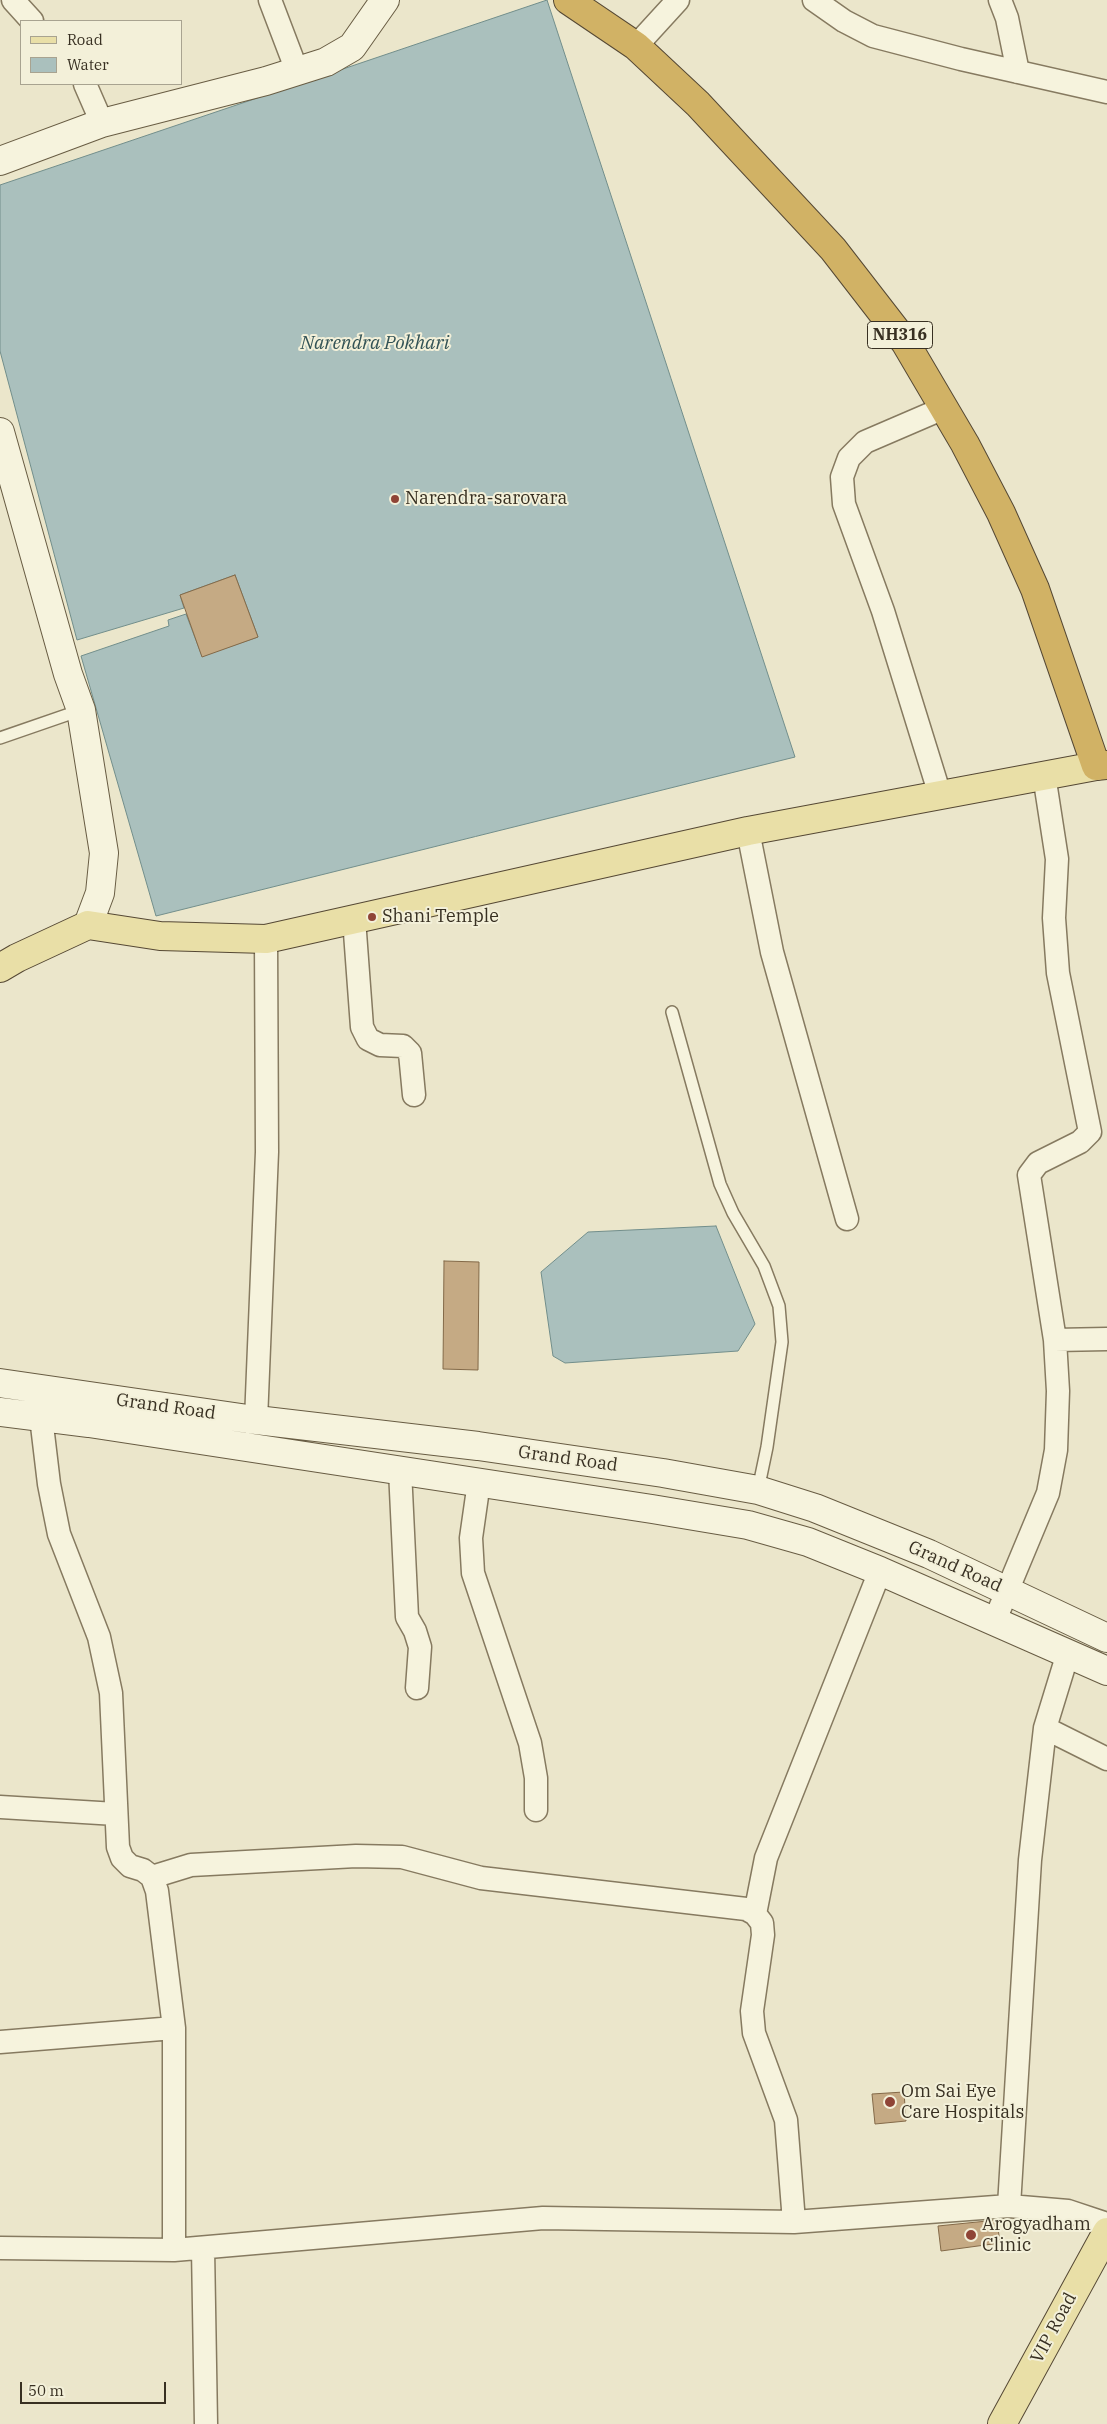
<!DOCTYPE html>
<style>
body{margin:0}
#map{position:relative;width:1107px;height:2424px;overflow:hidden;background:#ebe6cb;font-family:"IBM Plex Serif",serif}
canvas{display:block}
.legend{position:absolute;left:20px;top:20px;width:162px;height:65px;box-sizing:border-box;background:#f3f0d9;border:1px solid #a8a390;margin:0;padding:6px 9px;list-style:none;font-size:15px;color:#383022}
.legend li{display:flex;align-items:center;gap:10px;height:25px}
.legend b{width:25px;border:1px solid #a8a390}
.scale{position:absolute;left:20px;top:2382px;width:146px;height:22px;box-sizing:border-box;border:2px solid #383022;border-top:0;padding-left:6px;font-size:15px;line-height:18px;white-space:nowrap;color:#383022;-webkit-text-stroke:4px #f3f0d9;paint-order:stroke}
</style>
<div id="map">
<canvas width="1107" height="2424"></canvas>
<ul class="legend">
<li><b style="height:6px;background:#e9dfa7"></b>Road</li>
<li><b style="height:14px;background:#aac0bd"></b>Water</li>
</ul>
<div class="scale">50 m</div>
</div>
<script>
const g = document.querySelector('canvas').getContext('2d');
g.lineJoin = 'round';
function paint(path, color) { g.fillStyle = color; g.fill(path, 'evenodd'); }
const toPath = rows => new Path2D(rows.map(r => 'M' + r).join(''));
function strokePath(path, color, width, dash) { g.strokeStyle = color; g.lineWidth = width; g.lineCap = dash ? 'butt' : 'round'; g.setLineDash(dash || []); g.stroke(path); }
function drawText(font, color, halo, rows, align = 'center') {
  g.font = font + ' "IBM Plex Serif",serif'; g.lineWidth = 4; g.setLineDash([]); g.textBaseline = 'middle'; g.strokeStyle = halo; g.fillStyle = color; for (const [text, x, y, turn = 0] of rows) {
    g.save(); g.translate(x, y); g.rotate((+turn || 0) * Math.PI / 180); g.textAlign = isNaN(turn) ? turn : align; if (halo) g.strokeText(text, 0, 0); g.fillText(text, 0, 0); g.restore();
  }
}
const water = toPath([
 [547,0,795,757,156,916,81,656,169,626,168,620,186,614,202,656,258,637,235,575,180,595,184,608,77,640,0,351,0,185,547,0],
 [716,1226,755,1324,738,1351,565,1363,553,1356,541,1272,588,1232,716,1226]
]);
paint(water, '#aac0bd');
strokePath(water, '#728e8b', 1);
const building = toPath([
 [235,575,258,637,202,657,180,595,235,575],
 [444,1261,479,1262,478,1370,443,1369,444,1261],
 [904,2092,906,2121,875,2124,872,2094,904,2092],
 [997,2220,1000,2243,941,2251,938,2226,997,2220]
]);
paint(building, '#c5aa84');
strokePath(building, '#836948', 1);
const lane = toPath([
 [0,738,81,710],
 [672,1012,720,1184,733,1213,764,1266,779,1306,782,1342,767,1447,758,1490]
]);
const street = toPath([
 [13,0,32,21],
 [270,0,297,71],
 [814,0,844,21,873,36,961,59,1107,92],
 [1000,0,1007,18,1018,72],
 [636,46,678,0],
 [85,84,102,123],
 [940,795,883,611,844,504,842,477,849,458,865,442,944,408],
 [748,831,772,952,847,1219],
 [354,919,362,1027,368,1039,380,1045,403,1046,410,1053,414,1095],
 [1055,1340,1107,1339],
 [41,1417,49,1484,59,1534,99,1637,111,1693,118,1847,122,1858,130,1866,143,1870,152,1877,157,1891,174,2028,174,2250],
 [256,1420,267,1152,266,939],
 [400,1470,407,1617,415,1631,420,1647,417,1688],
 [479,1482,471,1538,473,1573,530,1743,536,1778,536,1810],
 [995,1620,1048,1493,1056,1450,1058,1391,1055,1340,1029,1175,1038,1163,1080,1142,1090,1132,1058,973,1054,918,1057,859,1044,775],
 [1045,1728,1107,1759],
 [0,1807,116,1814],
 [152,1877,191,1865,356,1856,402,1857,481,1878,746,1909,755,1914,762,1923,763,1935,752,2011,754,2033,786,2120,794,2222],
 [755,1914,766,1858,880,1571],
 [0,2042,174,2028],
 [1009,2206,1030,1860,1037,1798,1045,1728,1068,1653],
 [0,2248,174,2250,543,2218,794,2222,1009,2206,1068,2211,1107,2224],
 [203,2248,206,2424]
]);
const secondary = toPath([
 [0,161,102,123,266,81,326,62,352,47,385,0],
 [0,432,68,674,81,710,104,853,100,893,88,925],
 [0,1383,248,1419,478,1446,663,1473,758,1490,815,1508,929,1554,1107,1638],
 [0,1412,89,1423,652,1509,748,1525,808,1542,880,1571,1107,1671]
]);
const primary = toPath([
 [0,968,17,958,88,925,160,936,266,939,748,831,1096,766],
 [1002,2424,1107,2232]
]);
const highway = toPath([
 [568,0,636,46,698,104,833,249,905,342,965,444,1001,513,1035,589,1096,766,1107,765]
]);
strokePath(lane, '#867a60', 14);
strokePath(street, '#867a60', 25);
strokePath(secondary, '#685c43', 30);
strokePath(primary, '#554834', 30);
strokePath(highway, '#554834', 30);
strokePath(lane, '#f6f3dd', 11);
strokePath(street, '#f6f3dd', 22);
strokePath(secondary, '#f6f3dd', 28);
strokePath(primary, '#e9dfa7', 28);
strokePath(highway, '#d1b265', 28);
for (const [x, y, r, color] of [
 [395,499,5,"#8f4436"],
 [372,917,5,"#8f4436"],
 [890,2102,6,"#8f4436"],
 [971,2235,6,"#8f4436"]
]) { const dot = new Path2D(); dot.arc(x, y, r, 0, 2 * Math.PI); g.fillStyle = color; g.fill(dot); strokePath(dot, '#f3f0d9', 2); }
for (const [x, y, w] of [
 [900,335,65]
]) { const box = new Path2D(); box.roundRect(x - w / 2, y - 13.5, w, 27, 4); g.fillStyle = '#f3f0d9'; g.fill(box); strokePath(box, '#383022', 1); }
drawText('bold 16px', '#383022', null, [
 ["NH316",900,335]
]);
drawText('18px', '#383022', '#f3f0d9', [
 ["Narendra-sarovara",405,499],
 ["Shani Temple",382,917],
 ["Om Sai Eye",901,2092],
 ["Care Hospitals",901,2113],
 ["Arogyadham",982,2225],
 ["Clinic",982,2246]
], 'left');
drawText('18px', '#383022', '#f3f0d9', [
 ["Grand Road",166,1407,8],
 ["Grand Road",568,1459,8],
 ["Grand Road",955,1567,24],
 ["VIP Road",1054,2328,-62]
]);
drawText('italic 19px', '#335356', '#f3f0d9', [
 ["Narendra Pokhari",375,344]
]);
</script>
